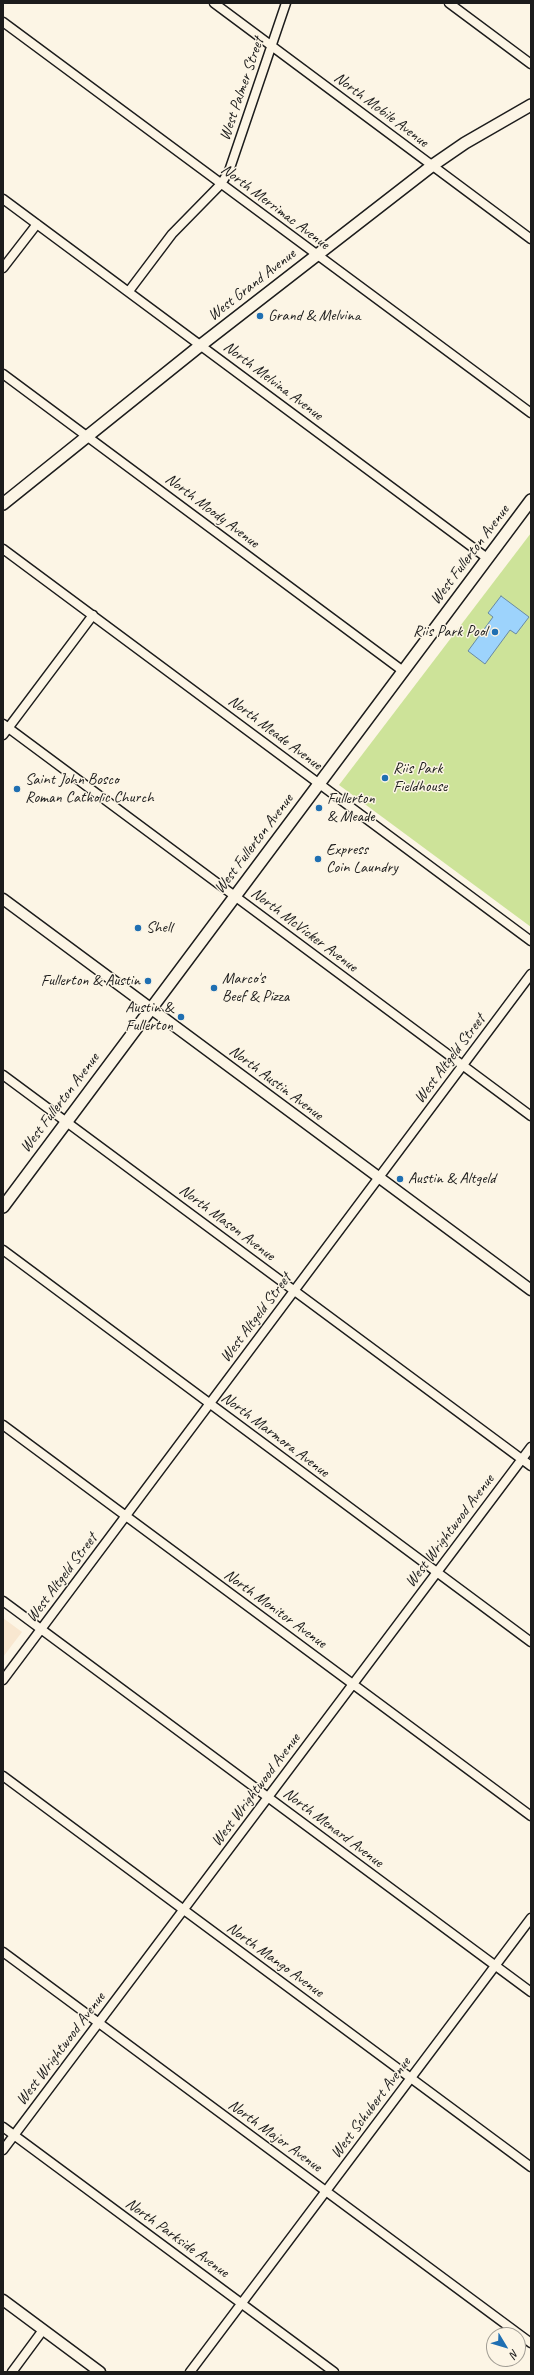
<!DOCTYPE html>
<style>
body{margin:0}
#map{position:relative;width:534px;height:2375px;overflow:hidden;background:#fcf5e5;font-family:Caveat,sans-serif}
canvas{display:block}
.frame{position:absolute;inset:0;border:4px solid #1c1c1c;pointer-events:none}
.north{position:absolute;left:486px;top:2327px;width:40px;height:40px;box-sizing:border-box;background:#fcf5e5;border:1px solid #a29e95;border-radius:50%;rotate:128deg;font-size:11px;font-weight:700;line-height:16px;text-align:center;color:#1c1c1c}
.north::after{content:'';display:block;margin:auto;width:14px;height:18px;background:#1f6fb2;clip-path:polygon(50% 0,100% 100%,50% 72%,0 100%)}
</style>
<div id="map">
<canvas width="534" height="2375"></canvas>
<div class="frame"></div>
<div class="north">N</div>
</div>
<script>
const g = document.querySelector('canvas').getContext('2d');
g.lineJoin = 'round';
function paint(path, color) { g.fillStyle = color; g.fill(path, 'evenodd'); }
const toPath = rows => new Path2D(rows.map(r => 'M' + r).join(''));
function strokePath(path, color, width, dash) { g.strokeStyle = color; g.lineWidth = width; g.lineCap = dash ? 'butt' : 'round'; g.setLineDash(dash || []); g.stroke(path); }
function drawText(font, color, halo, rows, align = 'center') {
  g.font = font + ' Caveat,sans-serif'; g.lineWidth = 3; g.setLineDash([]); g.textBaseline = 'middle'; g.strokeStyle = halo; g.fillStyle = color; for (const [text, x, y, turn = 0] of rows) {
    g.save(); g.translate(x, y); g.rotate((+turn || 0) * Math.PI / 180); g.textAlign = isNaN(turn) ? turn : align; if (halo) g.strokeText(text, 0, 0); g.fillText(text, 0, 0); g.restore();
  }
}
paint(toPath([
 [3,1618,22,1632,3,1657]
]), '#f8e7d0');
paint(toPath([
 [531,533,531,927,339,785]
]), '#cde399');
const water = toPath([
 [501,596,529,617,516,634,510,630,485,664,468,651,493,617,488,613,501,596]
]);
paint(water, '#9dd3fc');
strokePath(water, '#698aa2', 1);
const minor = toPath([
 [214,3,531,239],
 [449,3,531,64],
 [3,22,531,413],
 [3,199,487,558],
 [3,268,37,224],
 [129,291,172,234,221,184,229,171,286,3],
 [3,374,403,671],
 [3,549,531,941],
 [3,724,531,1116],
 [3,735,93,615],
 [3,1075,531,1466],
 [3,1250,531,1642],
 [3,1425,531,1816],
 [3,1601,531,1992],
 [3,1680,531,974],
 [3,1776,531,2167],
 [3,1952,531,2343],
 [3,2127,334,2372],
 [3,2150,531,1447],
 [12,2372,43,2330],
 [190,2372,531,1918]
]);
const tertiary = toPath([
 [3,899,531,1290],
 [3,2300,100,2372]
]);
const secondary = toPath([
 [3,504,201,345,433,165,465,143,531,105],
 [3,1207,531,500]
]);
strokePath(minor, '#1c1c1c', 11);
strokePath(tertiary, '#1c1c1c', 13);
strokePath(secondary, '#1c1c1c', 14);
strokePath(minor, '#fcf5e5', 8);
strokePath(tertiary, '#fcf5e5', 10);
strokePath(secondary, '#fcf5e5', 11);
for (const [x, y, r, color] of [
 [260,316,4,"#1f6fb2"],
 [495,632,4,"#1f6fb2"],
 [385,778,4,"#1f6fb2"],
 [17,789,4,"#1f6fb2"],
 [319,808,4,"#1f6fb2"],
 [318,859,4,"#1f6fb2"],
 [138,928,4,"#1f6fb2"],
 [148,981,4,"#1f6fb2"],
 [214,988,4,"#1f6fb2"],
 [181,1017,4,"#1f6fb2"],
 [400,1179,4,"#1f6fb2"]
]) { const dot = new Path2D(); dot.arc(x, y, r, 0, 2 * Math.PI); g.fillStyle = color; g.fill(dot); strokePath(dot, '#fcf5e5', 1.5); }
drawText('16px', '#1c1c1c', '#fcf5e5', [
 ["West Palmer Street",242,89,-71],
 ["North Mobile Avenue",381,110,37],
 ["North Merrimac Avenue",275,207,37],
 ["West Grand Avenue",252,285,-38],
 ["North Melvina Avenue",273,381,37],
 ["North Moody Avenue",212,511,37],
 ["West Fullerton Avenue",470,555,-53],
 ["North Meade Avenue",275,733,37],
 ["West Fullerton Avenue",254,844,-53],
 ["North McVicker Avenue",304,930,37],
 ["West Altgeld Street",450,1059,-53],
 ["North Austin Avenue",276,1083,37],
 ["West Fullerton Avenue",60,1103,-53],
 ["North Mason Avenue",227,1223,37],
 ["West Altgeld Street",256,1318,-53],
 ["North Marmora Avenue",275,1435,37],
 ["West Wrightwood Avenue",450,1531,-53],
 ["West Altgeld Street",62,1578,-53],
 ["North Monitor Avenue",275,1609,36],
 ["West Wrightwood Avenue",256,1790,-53],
 ["North Menard Avenue",333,1828,37],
 ["North Mango Avenue",275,1960,36],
 ["West Wrightwood Avenue",61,2049,-53],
 ["West Schubert Avenue",371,2108,-53],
 ["North Major Avenue",275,2136,36],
 ["North Parkside Avenue",177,2238,36]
]);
drawText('16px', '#1c1c1c', '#fcf5e5', [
 ["Grand & Melvina",268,316],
 ["Riis Park Pool",487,632,"right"],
 ["Riis Park",393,769],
 ["Fieldhouse",393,787],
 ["Saint John Bosco",25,780],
 ["Roman Catholic Church",25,798],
 ["Fullerton",327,799],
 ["& Meade",327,817],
 ["Express",326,850],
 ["Coin Laundry",326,868],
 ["Shell",146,928],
 ["Marco's",222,979],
 ["Beef & Pizza",222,997],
 ["Fullerton & Austin",140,981,"right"],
 ["Austin &",173,1008,"right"],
 ["Fullerton",173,1026,"right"],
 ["Austin & Altgeld",408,1179]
], 'left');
</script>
